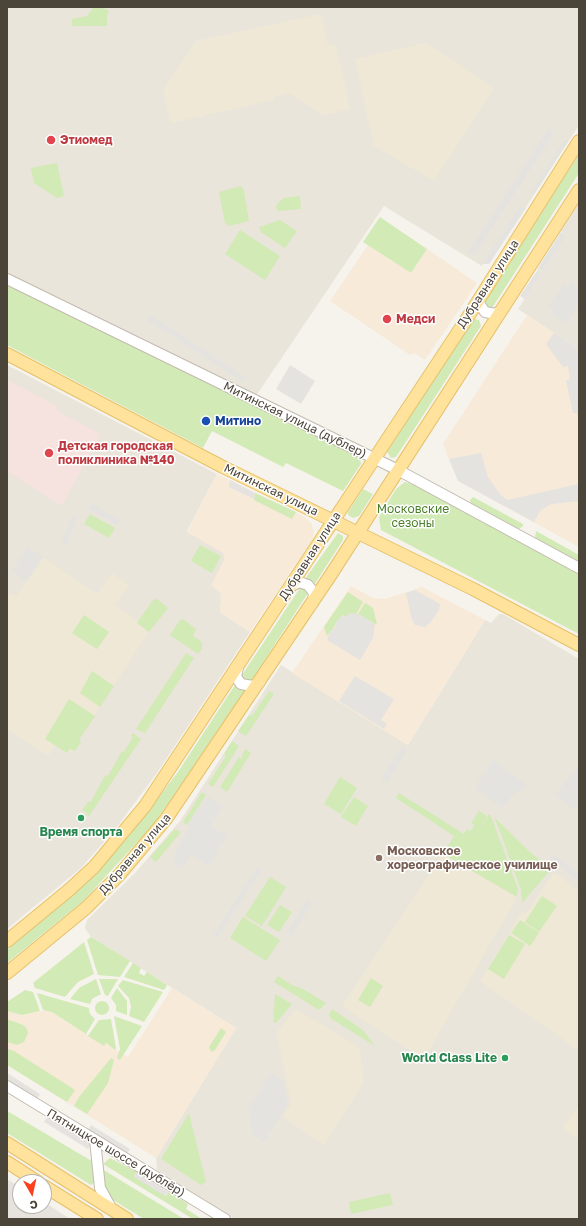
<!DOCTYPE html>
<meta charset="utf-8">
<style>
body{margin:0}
#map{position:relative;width:586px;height:1226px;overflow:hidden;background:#f6f3ec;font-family:"Golos Text",sans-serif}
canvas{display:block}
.frame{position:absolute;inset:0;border:8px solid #4b4439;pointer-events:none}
.north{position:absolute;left:12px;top:1174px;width:40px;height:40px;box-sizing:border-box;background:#fff;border:1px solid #b7b4b0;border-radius:50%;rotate:171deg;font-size:11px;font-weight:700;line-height:16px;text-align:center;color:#4b4439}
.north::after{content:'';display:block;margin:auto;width:14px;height:18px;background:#fc3f1d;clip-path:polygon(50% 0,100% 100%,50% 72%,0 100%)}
</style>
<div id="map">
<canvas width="586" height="1226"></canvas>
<div class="frame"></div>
<div class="north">С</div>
</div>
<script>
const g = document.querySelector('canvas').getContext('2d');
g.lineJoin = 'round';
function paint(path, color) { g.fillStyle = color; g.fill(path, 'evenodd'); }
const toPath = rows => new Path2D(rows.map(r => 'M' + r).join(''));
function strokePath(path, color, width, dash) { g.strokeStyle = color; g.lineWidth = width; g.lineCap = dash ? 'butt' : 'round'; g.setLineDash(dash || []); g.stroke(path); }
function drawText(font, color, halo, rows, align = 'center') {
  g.font = font + ' "Golos Text",sans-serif'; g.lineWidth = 3; g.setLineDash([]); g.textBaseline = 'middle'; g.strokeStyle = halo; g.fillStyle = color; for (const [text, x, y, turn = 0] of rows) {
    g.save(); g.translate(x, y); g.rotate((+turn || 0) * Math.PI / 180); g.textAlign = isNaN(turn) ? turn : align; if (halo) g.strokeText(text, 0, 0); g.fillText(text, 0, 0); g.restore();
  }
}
paint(toPath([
 [7,7,579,7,579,125,489,264,483,264,482,266,384,206,256,396,7,274],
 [577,205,579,205,579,350,518,309,541,274,537,271,538,268,543,271,564,237,561,231],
 [7,365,217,474,187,531,223,552,225,558,220,612,250,632,157,773,116,828,81,868,7,929],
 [499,614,503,614,579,659,579,1219,235,1219,157,1170,156,1158,236,1028,91,937,85,928,87,920,135,873,180,821,281,665,408,745,485,620,491,623]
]), '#eae5da');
paint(toPath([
 [368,245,411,273,427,249,477,283,425,360,414,353,410,355,330,301],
 [527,315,579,350,579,547,458,481,443,444],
 [217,474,303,516,311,523,314,531,312,540,250,632,220,612,221,594,211,585,225,558,223,553,187,532],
 [351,586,373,598,385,599,422,587,485,620,408,745,292,673],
 [172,988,236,1028,156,1158,7,1065,7,1011,22,1015,47,1010,52,1012,104,1045,105,1043,128,1057]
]), '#f7ead8');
paint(toPath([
 [7,1179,20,1187,20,1206,44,1206,44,1202,70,1219,7,1219]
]), '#e6e2dd');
paint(toPath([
 [321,14,328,46,336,45,350,109,324,115,289,93,274,97,274,100,171,123,163,90,196,41],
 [426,43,494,88,434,181,374,146,355,59],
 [43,557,97,594,112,573,129,585,115,605,137,620,138,623,149,632,70,753,56,744,48,756,7,729,7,592,16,597],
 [443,854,517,897,424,1059,342,1006],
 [554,872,579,891,579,1051,480,981,521,913,524,914,527,912],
 [296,1009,360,1048,364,1082,324,1145,283,1117,291,1104,277,1032],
 [579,1105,579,1140,562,1128]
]), '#efe8d6');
paint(toPath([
 [7,380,57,406,56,410,100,434,62,506,7,471]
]), '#f6e3e0');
paint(toPath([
 [94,7,101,7,109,11,107,15,107,26,72,26,72,19,87,16],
 [579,154,579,173,492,308,488,309,483,303],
 [57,163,64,196,57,198,34,183,31,168],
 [241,186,244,190,249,221,229,226,225,223,219,192],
 [300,196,301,209,277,211,276,206,283,198],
 [380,217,427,249,411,273,363,242],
 [280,220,297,231,285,248,261,232,259,227],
 [240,230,280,256,265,280,225,254],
 [7,285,360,457,361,464,343,491,286,463,283,467,212,431,203,448,7,345],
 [475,319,479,320,481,326,396,457,391,458,387,452,472,320],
 [405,482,414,485,526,544,579,574,579,634,381,530,379,517,396,489],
 [363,489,373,494,359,516,353,518,348,515,348,512],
 [255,493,296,512,292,519,254,500],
 [473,497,523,524,523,526,519,529,471,503,470,500],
 [90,514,115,528,109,538,84,524],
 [536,531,579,555,579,562,535,538],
 [338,533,343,536,343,540,314,585,311,580,305,579],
 [200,545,221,556,212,573,191,561],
 [303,586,308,593,251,681,246,682,242,676,242,675,300,588],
 [348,592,363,602,356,614,350,614,345,617,343,615,327,636,324,627],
 [157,599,168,608,149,632,137,623,153,600],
 [365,603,373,608,377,624,375,624,358,614],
 [84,615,109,632,97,649,72,633],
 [183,619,196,629,193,636,202,642,202,649,198,654,170,635,180,620],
 [186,653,194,658,145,733,136,729],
 [92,671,114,686,100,707,80,693],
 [235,685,238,689,245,690,154,824,83,901,7,963,7,950,96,874,129,836,178,772],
 [269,691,274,694,246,736,238,731,249,715,252,716],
 [69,699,95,716,79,740,81,742,75,751,70,749,67,753,45,739],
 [133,733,141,739,89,816,86,815,87,813,82,810,89,801,91,802,105,775,108,776,122,751,124,752,133,737,131,736],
 [232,741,239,746,213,787,208,784,226,756,224,754],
 [245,749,251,753,227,792,220,787,239,757,241,759],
 [340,777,357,788,341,814,324,804],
 [202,792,206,795,187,825,183,822],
 [399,793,464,834,467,829,471,831,474,825,471,823,479,811,487,816,473,839,489,814,491,816,518,889,517,897,443,854,454,836,396,798],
 [354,797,368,806,356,826,341,817],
 [494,817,532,854,552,868,522,903,521,890,502,837,502,834,501,834],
 [175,829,181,832,156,862,150,857],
 [270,877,286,887,262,926,245,916],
 [542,896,557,906,539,932,525,922],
 [280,905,292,912,279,932,267,925],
 [243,917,280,940,266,961,230,938],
 [520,920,539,933,530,946,511,933],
 [509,935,525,944,504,979,488,969],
 [91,937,130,961,120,977,98,975,87,940],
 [84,942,94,974,78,982,65,997,35,988,33,983],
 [133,963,141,968,139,973,144,976,147,972,167,985,164,990,124,977],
 [278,976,292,985,303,989,326,1003,319,1010,274,982],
 [371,978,383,986,370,1007,358,1000],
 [96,979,101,994,92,999,90,1004,70,999,79,988],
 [99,979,118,979,108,996,105,995],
 [123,980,163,992,144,1022,129,1016,131,1007,129,998,118,986],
 [117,988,127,1001,127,1015,116,1011,116,1005,111,998],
 [25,990,33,992,40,1011,22,1015,7,1011,7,1002],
 [37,993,89,1008,90,1014,95,1019,86,1034,52,1012,43,1010],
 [275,994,292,1004,276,1023,273,1022],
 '95 1008a7 7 0 1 1 14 0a7 7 0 1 1-14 0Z',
 [332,1009,363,1030,375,1046,330,1018,329,1015],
 [114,1016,142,1026,120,1060,117,1058,120,1049],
 [7,1019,23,1025,27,1029,28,1033,24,1042,17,1045,7,1042],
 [111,1019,116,1048,115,1050,106,1043,104,1046,88,1036,99,1020],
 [221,1028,226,1032,215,1050,211,1052,209,1047],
 [7,1049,14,1051,75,1090,67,1102,7,1065],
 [111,1058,114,1060,108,1083,87,1114,74,1106,79,1097],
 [9,1112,95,1163,95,1182,91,1185,7,1133,7,1113],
 [189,1113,206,1182,201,1185,161,1159],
 [110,1158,137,1172,134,1176,166,1196,168,1192,188,1204,186,1209,202,1219,193,1219,103,1164],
 [102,1169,184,1219,144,1219,105,1195],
 [390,1193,393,1205,351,1214,349,1202]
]), '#d2eab5');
paint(toPath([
 [548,129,554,133,474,256,468,252],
 [569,140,535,193,530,194,564,141],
 [519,208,526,208,489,264,483,264],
 [561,232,565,237,543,271,538,268],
 [537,271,541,274,525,299,520,296],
 [571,281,579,286,579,304,566,324,551,314,553,310,548,307,564,284,568,286],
 [150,315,246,377,243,382,147,320],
 [554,333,579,350,579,424,577,413,573,413,566,380,570,379,568,366,563,367,546,344],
 [290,365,315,381,301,404,276,389],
 [481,453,488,477,500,494,507,500,579,484,579,501,551,504,540,511,534,522,458,481,449,459],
 [230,480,255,493,254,499,229,487],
 [91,503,120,520,117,525,88,509],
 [73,515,78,517,65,547,60,545],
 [28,547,43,557,27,581,12,571],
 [415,590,440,604,439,610,430,623,425,627,415,625,412,620,406,593],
 [351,613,358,614,375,624,373,638,360,660,327,640,330,632,337,625,335,623,343,615,345,617],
 [355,676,394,699,381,720,387,724,384,729,339,701],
 [401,747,407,750,387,783,381,779],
 [493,760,527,785,523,790,512,795,502,808,475,788],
 [579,765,579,803,574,809,555,795],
 [207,796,223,806,211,826,227,836,209,866,191,855,182,869,173,863,177,848,190,828,187,826],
 [553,854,579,874,579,881,549,858],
 [257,867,261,871,217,938,213,936],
 [307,900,312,903,292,936,287,933],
 [7,1073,40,1094,37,1099,7,1080],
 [271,1073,283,1080,288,1104,264,1142,253,1135,248,1109],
 [47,1117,91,1144,88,1149,44,1122],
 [91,1125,130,1149,127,1154,88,1130],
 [137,1172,168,1192,165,1196,134,1177]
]), '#e5e3e0');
const minor = toPath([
 [7,279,398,470,579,568],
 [481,295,479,303,485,312,496,314,503,308],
 [290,587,299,582,308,585,314,593,313,603],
 [238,667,236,677,241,684,253,686,260,682],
 [7,1086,225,1219],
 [95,1140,100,1188,111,1208]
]);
const major = toPath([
 [7,354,223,467,473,589,579,645],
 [7,941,69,890,94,867,145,806,466,320,579,141],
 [7,973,86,908,120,874,166,819,330,576,579,190],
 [7,1143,127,1219],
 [7,1162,38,1182],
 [44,1186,97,1219]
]);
strokePath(minor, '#c2bbae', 12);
strokePath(major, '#e6c16a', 14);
strokePath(minor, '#fff', 10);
strokePath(major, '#ffe39c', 12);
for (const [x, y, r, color] of [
 [51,140,5,"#e0444e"],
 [387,319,5,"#e0444e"],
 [206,421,5,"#1a4fb4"],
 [49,453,5,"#e0444e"],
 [81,818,4,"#2e9e5b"],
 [379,858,4,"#8d6e63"],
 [505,1058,4,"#2e9e5b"]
]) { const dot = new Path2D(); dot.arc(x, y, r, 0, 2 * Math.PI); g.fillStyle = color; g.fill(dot); strokePath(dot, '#fff', 1.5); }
drawText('bold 12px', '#be3a42', '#fff', [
 ["Этиомед",60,140],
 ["Медси",396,319],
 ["Детская городская",58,446],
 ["поликлиника №140",58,460]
], 'left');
drawText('12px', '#4b4439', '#fff', [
 ["Дубравная улица",488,284,-57],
 ["Митинская улица (дублер)",295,420,26],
 ["Митинская улица",271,490,26],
 ["Дубравная улица",310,556,-57],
 ["Дубравная улица",135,854,-49],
 ["Пятницкое шоссе (дублёр)",116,1153,31]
]);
drawText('bold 12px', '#164399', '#fff', [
 ["Митино",215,421]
], 'left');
drawText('12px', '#4a7f2a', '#fff', [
 ["Московские",413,509],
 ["сезоны",413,523]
]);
drawText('bold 12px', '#27864d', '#fff', [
 ["Время спорта",81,832],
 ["World Class Lite",497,1058,"right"]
]);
drawText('bold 12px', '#785e54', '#fff', [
 ["Московское",387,851],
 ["хореографическое училище",387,865]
], 'left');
</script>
